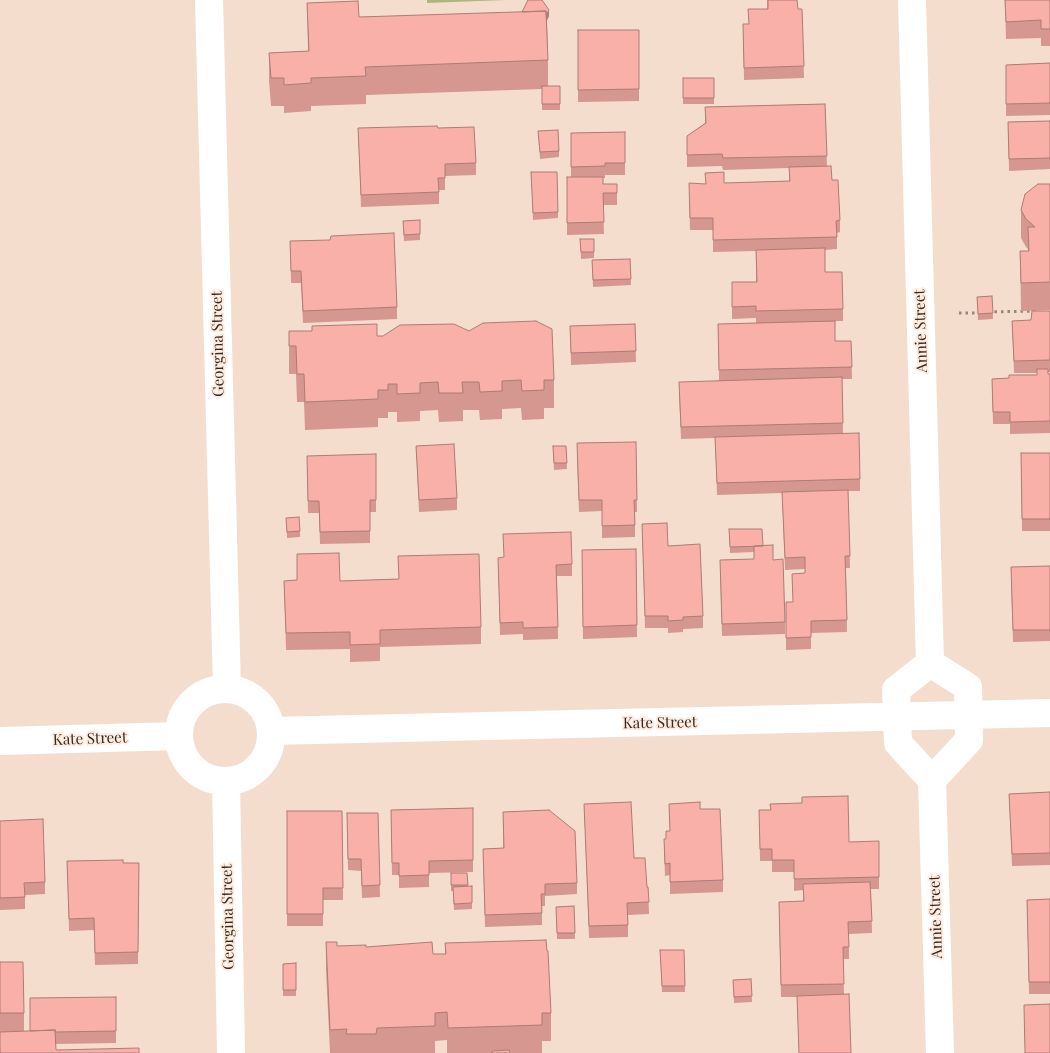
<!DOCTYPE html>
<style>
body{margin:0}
canvas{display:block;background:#f5ddcd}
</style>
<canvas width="1050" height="1053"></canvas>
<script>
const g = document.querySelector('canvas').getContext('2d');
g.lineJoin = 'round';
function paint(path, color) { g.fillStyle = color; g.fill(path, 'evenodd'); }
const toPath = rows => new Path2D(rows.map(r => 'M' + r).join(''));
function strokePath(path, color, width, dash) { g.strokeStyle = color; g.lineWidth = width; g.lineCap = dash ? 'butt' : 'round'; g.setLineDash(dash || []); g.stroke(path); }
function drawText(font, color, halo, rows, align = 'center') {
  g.font = font + ' "Playfair Display",serif'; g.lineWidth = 4; g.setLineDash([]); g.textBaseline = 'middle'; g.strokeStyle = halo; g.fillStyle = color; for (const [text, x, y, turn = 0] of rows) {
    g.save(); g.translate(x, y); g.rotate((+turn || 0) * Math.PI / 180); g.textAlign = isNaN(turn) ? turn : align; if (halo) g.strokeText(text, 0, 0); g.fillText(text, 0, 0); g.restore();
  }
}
paint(toPath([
 [427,0,506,0,427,3]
]), '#afb67d');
strokePath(toPath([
 [988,312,1037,311],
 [959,313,979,313]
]), '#97867b', 3, [2.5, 4]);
strokePath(toPath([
 [209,0,227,689],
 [912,0,930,663],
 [930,663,968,687,969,740,932,780,898,743,896,690,930,663],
 '179 735a46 46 0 1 1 92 0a46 46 0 1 1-92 0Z',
 [271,731,1050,713],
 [0,741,179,736],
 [932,780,940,1053],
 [226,781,231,1053]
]), '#fff', 28);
paint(toPath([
 [767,0,798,9,802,9,804,78,744,80,743,24,749,24,767,9],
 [1005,0,1050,0,1050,46,1041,46,1041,38,1006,39],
 [307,3,359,17,549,16,547,21,548,60,548,86,560,86,560,110,542,110,542,89,366,95,366,104,311,106,311,111,284,113,284,106,271,106,269,81,269,53,308,51],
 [578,30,639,30,639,101,578,102],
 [1050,63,1050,115,1006,116,1006,65],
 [683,78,714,78,714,104,683,104],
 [825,104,827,167,832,180,840,220,840,232,837,233,837,249,825,250,825,272,843,309,843,321,835,321,835,341,851,341,852,379,842,379,843,434,860,479,860,491,848,491,850,568,846,568,847,632,811,633,811,649,786,650,786,602,793,602,792,574,805,573,805,569,785,570,782,493,717,495,715,438,681,439,679,393,719,380,718,324,756,323,756,318,732,319,732,282,756,282,756,251,713,252,713,230,690,230,689,195,705,184,789,181,789,168,723,170,722,166,687,167,687,136,705,123,705,107],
 [1050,121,1050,169,1009,171,1008,122],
 [358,128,438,128,476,163,476,175,445,176,445,190,439,190,439,204,361,207],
 [538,131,559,151,559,157,540,159],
 [625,132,625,175,605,175,605,178,603,178,603,184,617,193,617,205,603,205,604,234,567,235,567,177,571,177,571,133],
 [531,172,558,212,558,218,533,220],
 [1050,184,1050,310,1021,311,1020,251,1028,251,1028,249,1026,247,1021,238,1021,210],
 [403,227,420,234,420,240,404,241],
 [580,239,594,239,594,258,581,259],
 [290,241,397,307,397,319,303,323,301,283,291,283],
 [630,259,631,285,593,287,592,260],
 [992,296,993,319,978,320,977,297],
 [1050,311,1050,372,1048,372,1048,374,1050,374,1050,433,1010,434,1010,424,993,424,992,379,1009,378,1037,375,1037,373,1014,373,1012,321,1031,320],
 [635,324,636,362,571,365,570,326],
 [289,331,377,336,554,380,554,408,544,408,544,419,522,420,521,408,502,409,502,419,480,420,479,410,463,410,463,421,439,422,438,410,420,411,420,421,397,422,397,412,388,412,388,418,378,418,378,427,305,430,304,402,297,402,296,374,289,374],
 [636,442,637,512,635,512,635,537,602,538,602,511,579,512,577,455],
 [416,446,457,498,457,510,419,512],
 [553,446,566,446,567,469,554,470],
 [1021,453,1050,453,1050,531,1022,531],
 [307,468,376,500,376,512,370,512,370,543,320,544,319,513,308,513],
 [286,518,300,531,300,537,287,538],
 [642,524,668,546,703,616,703,628,683,629,683,632,668,633,668,628,645,628],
 [729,529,763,546,773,560,785,622,785,634,722,636,720,572,754,559,754,552,730,553],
 [636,549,637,637,583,639,582,550],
 [297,554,340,581,399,579,398,556,481,627,481,644,380,647,380,661,350,662,350,649,286,650,284,581,297,580],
 [498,558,572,564,572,576,557,576,558,639,523,640,523,634,500,635],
 [1050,566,1050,641,1013,642,1011,579],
 [1050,792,1050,865,1012,866,1009,794],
 [584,804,634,858,647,887,648,887,649,914,628,915,628,937,589,938],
 [669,804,700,809,723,880,723,892,670,894,670,875,665,876,664,851,664,839,666,839,670,831],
 [770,804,849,842,879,877,879,889,871,889,872,933,849,934,849,959,843,959,844,994,851,1053,799,1053,797,997,781,997,779,914,803,901,803,890,794,891,794,872,772,872,772,861,760,861,759,810,770,810],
 [473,808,473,872,429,873,429,887,399,888,399,875,392,875,391,810],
 [287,811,342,811,343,900,323,900,323,926,287,926],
 [503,812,577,883,577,894,545,896,545,906,542,906,542,925,485,927,483,849,503,848],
 [378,813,380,897,362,898,361,871,348,870,347,825],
 [0,821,45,882,45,894,25,895,25,909,0,910],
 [67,861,123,863,139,863,138,964,95,965,94,930,69,931],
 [451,873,467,873,468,887,472,886,472,909,454,910,453,891,451,891],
 [1050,899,1050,994,1029,994,1027,900],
 [574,906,575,939,557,939,556,907],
 [326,942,337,946,366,947,433,954,445,954,445,943,551,1013,551,1041,542,1041,542,1053,447,1053,447,1040,435,1041,435,1053,330,1053,326,970],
 [660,950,684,950,685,992,662,992],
 [0,962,24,1013,24,1031,30,1031,116,997,116,1043,55,1044,56,1050,0,1053],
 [296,963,296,996,283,996,283,964],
 [751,979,752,1002,734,1003,733,980]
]), '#d59790');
paint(toPath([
 [549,10,549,16,542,29,542,23]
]), '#ae7b76');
const building = toPath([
 [528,0,542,0,549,10,546,15,546,11,522,12,528,0],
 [768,0,797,0,798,9,802,9,804,66,744,68,743,24,749,24,748,9,768,9,768,0],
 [1005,0,1050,0,1050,29,1041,29,1041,20,1006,22,1005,0],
 [358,1,359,17,546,11,548,60,365,67,366,76,311,78,311,83,284,85,284,78,271,78,269,53,309,51,307,3,358,1],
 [578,30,639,30,639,89,578,90,578,30],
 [1050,63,1050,103,1006,104,1006,65,1050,63],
 [683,78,714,78,714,98,683,98,683,78],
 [542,86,560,86,560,104,542,104,542,86],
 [825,104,827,156,723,158,722,154,687,155,687,136,706,123,705,107,825,104],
 [1050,121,1050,158,1009,159,1008,122,1050,121],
 [437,126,438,128,474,127,476,163,445,164,445,178,438,178,439,192,361,195,358,128,437,126],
 [558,130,559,151,540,152,538,131,558,130],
 [625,132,625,163,605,163,605,166,571,167,571,133,625,132],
 [831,166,832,180,838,180,840,220,836,221,837,237,713,240,713,218,690,218,689,183,706,184,705,173,724,172,724,183,790,181,789,167,831,166],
 [531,172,557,172,558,212,533,213,531,172],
 [567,177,603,177,603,184,617,184,617,193,603,193,604,222,567,223,567,177],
 [1038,184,1050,184,1050,282,1021,283,1020,251,1029,251,1028,227,1035,227,1026,219,1021,210,1025,194,1038,184],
 [420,220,420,234,404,235,403,221,420,220],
 [394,233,397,307,303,311,301,271,291,271,290,241,330,240,331,236,394,233],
 [580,239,594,239,594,252,581,252,580,239],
 [825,248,825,272,842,272,843,309,756,311,756,306,732,307,732,282,757,282,756,250,825,248],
 [630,259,631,279,593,280,592,260,630,259],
 [992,296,993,313,978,314,977,297,992,296],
 [1032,311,1050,311,1050,360,1014,361,1012,321,1031,320,1032,311],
 [536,321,552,329,554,380,544,380,544,390,522,391,521,380,502,381,502,391,480,392,479,382,462,382,463,393,439,393,438,382,420,383,420,393,397,394,397,384,388,384,388,390,378,390,378,399,305,402,304,374,297,374,296,346,289,346,289,331,312,331,312,326,377,324,377,336,383,336,400,325,454,324,469,331,483,323,536,321],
 [835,321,835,341,851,341,852,367,719,370,718,324,835,321],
 [635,324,636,351,571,353,570,326,635,324],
 [1037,369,1048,369,1048,374,1050,374,1050,421,1010,422,1010,412,993,412,992,379,1009,378,1009,375,1037,375,1037,369],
 [842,377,843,423,681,427,679,382,842,377],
 [859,433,860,479,717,483,715,437,859,433],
 [636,442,637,500,634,500,635,525,602,526,602,500,579,500,577,443,636,442],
 [454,444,457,498,419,500,416,446,454,444],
 [553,446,566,446,567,463,554,463,553,446],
 [1021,453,1050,453,1050,519,1022,519,1021,453],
 [376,454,376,500,370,500,370,531,320,532,319,501,308,501,307,456,376,454],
 [848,490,850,556,845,556,847,620,811,621,811,637,786,638,786,602,793,602,792,574,805,573,805,557,785,558,782,492,848,490],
 [299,517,300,531,287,532,286,518,299,517],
 [667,523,668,546,700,544,703,616,683,617,683,620,668,621,668,616,645,616,642,524,667,523],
 [729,529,762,529,763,546,730,547,729,529],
 [571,532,572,564,556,565,558,627,523,628,523,622,500,623,498,558,504,557,503,534,571,532],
 [773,545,773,560,783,559,785,622,722,624,720,560,754,559,754,546,773,545],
 [636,549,637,625,583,627,582,550,636,549],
 [339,553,340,581,399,579,398,556,479,554,481,627,380,630,380,644,350,645,350,632,286,633,284,581,297,580,297,554,339,553],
 [1050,566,1050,630,1013,630,1011,567,1050,566],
 [1050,792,1050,853,1012,854,1009,794,1050,792],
 [848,796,849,842,879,841,879,877,794,879,794,860,772,860,772,849,760,849,759,810,771,810,770,804,802,803,802,797,848,796],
 [631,802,634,858,645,858,647,887,648,887,649,902,627,903,628,925,589,926,584,804,631,802],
 [700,802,700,809,720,809,723,880,670,882,670,863,665,864,664,839,666,839,666,831,670,831,669,804,700,802],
 [473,808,473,860,429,861,429,875,399,876,399,863,392,863,391,810,473,808],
 [549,810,575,831,577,883,545,884,545,894,541,894,542,913,485,915,483,849,504,848,503,812,549,810],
 [287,811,342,811,343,888,323,888,323,914,287,914,287,811],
 [347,813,378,813,380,885,362,886,361,859,348,859,347,813],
 [43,819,45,882,24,883,25,897,0,898,0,821,43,819],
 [123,860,123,863,139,863,138,952,95,953,94,918,69,919,67,861,123,860],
 [451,873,467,873,468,885,451,885,451,873],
 [870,882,872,921,848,922,849,947,843,947,844,984,781,985,779,902,804,901,803,884,870,882],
 [472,886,472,903,454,904,453,887,472,886],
 [1050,899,1050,982,1029,982,1027,900,1050,899],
 [574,906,575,933,557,933,556,907,574,906],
 [546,940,547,951,548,951,551,1013,542,1013,542,1025,448,1028,447,1012,435,1013,435,1026,377,1028,376,1034,346,1034,347,1029,330,1030,326,942,337,942,337,946,366,945,366,947,432,942,433,954,446,954,445,943,546,940],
 [660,950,684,950,685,986,662,986,660,950],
 [0,962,23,962,24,1013,0,1013,0,962],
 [296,963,296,990,283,990,283,964,296,963],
 [751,979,752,996,734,997,733,980,751,979],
 [849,994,851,1053,799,1053,797,996,849,994],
 [116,997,116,1031,55,1032,55,1030,30,1031,30,998,116,997],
 [1050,1004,1050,1053,1025,1053,1024,1005,1050,1004],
 [55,1030,56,1050,139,1048,139,1053,0,1053,0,1032,55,1030],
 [509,1050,510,1053,492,1053,492,1051,509,1050]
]);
paint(building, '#f8b0a8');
strokePath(building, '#ae7b76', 1);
drawText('15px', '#322923', '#ffecde', [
 ["Annie Street",921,331,-92],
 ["Georgina Street",218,344,-91],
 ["Kate Street",660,723,-1],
 ["Kate Street",90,739,-2],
 ["Georgina Street",228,917,-91],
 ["Annie Street",936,917,-92]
]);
</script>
